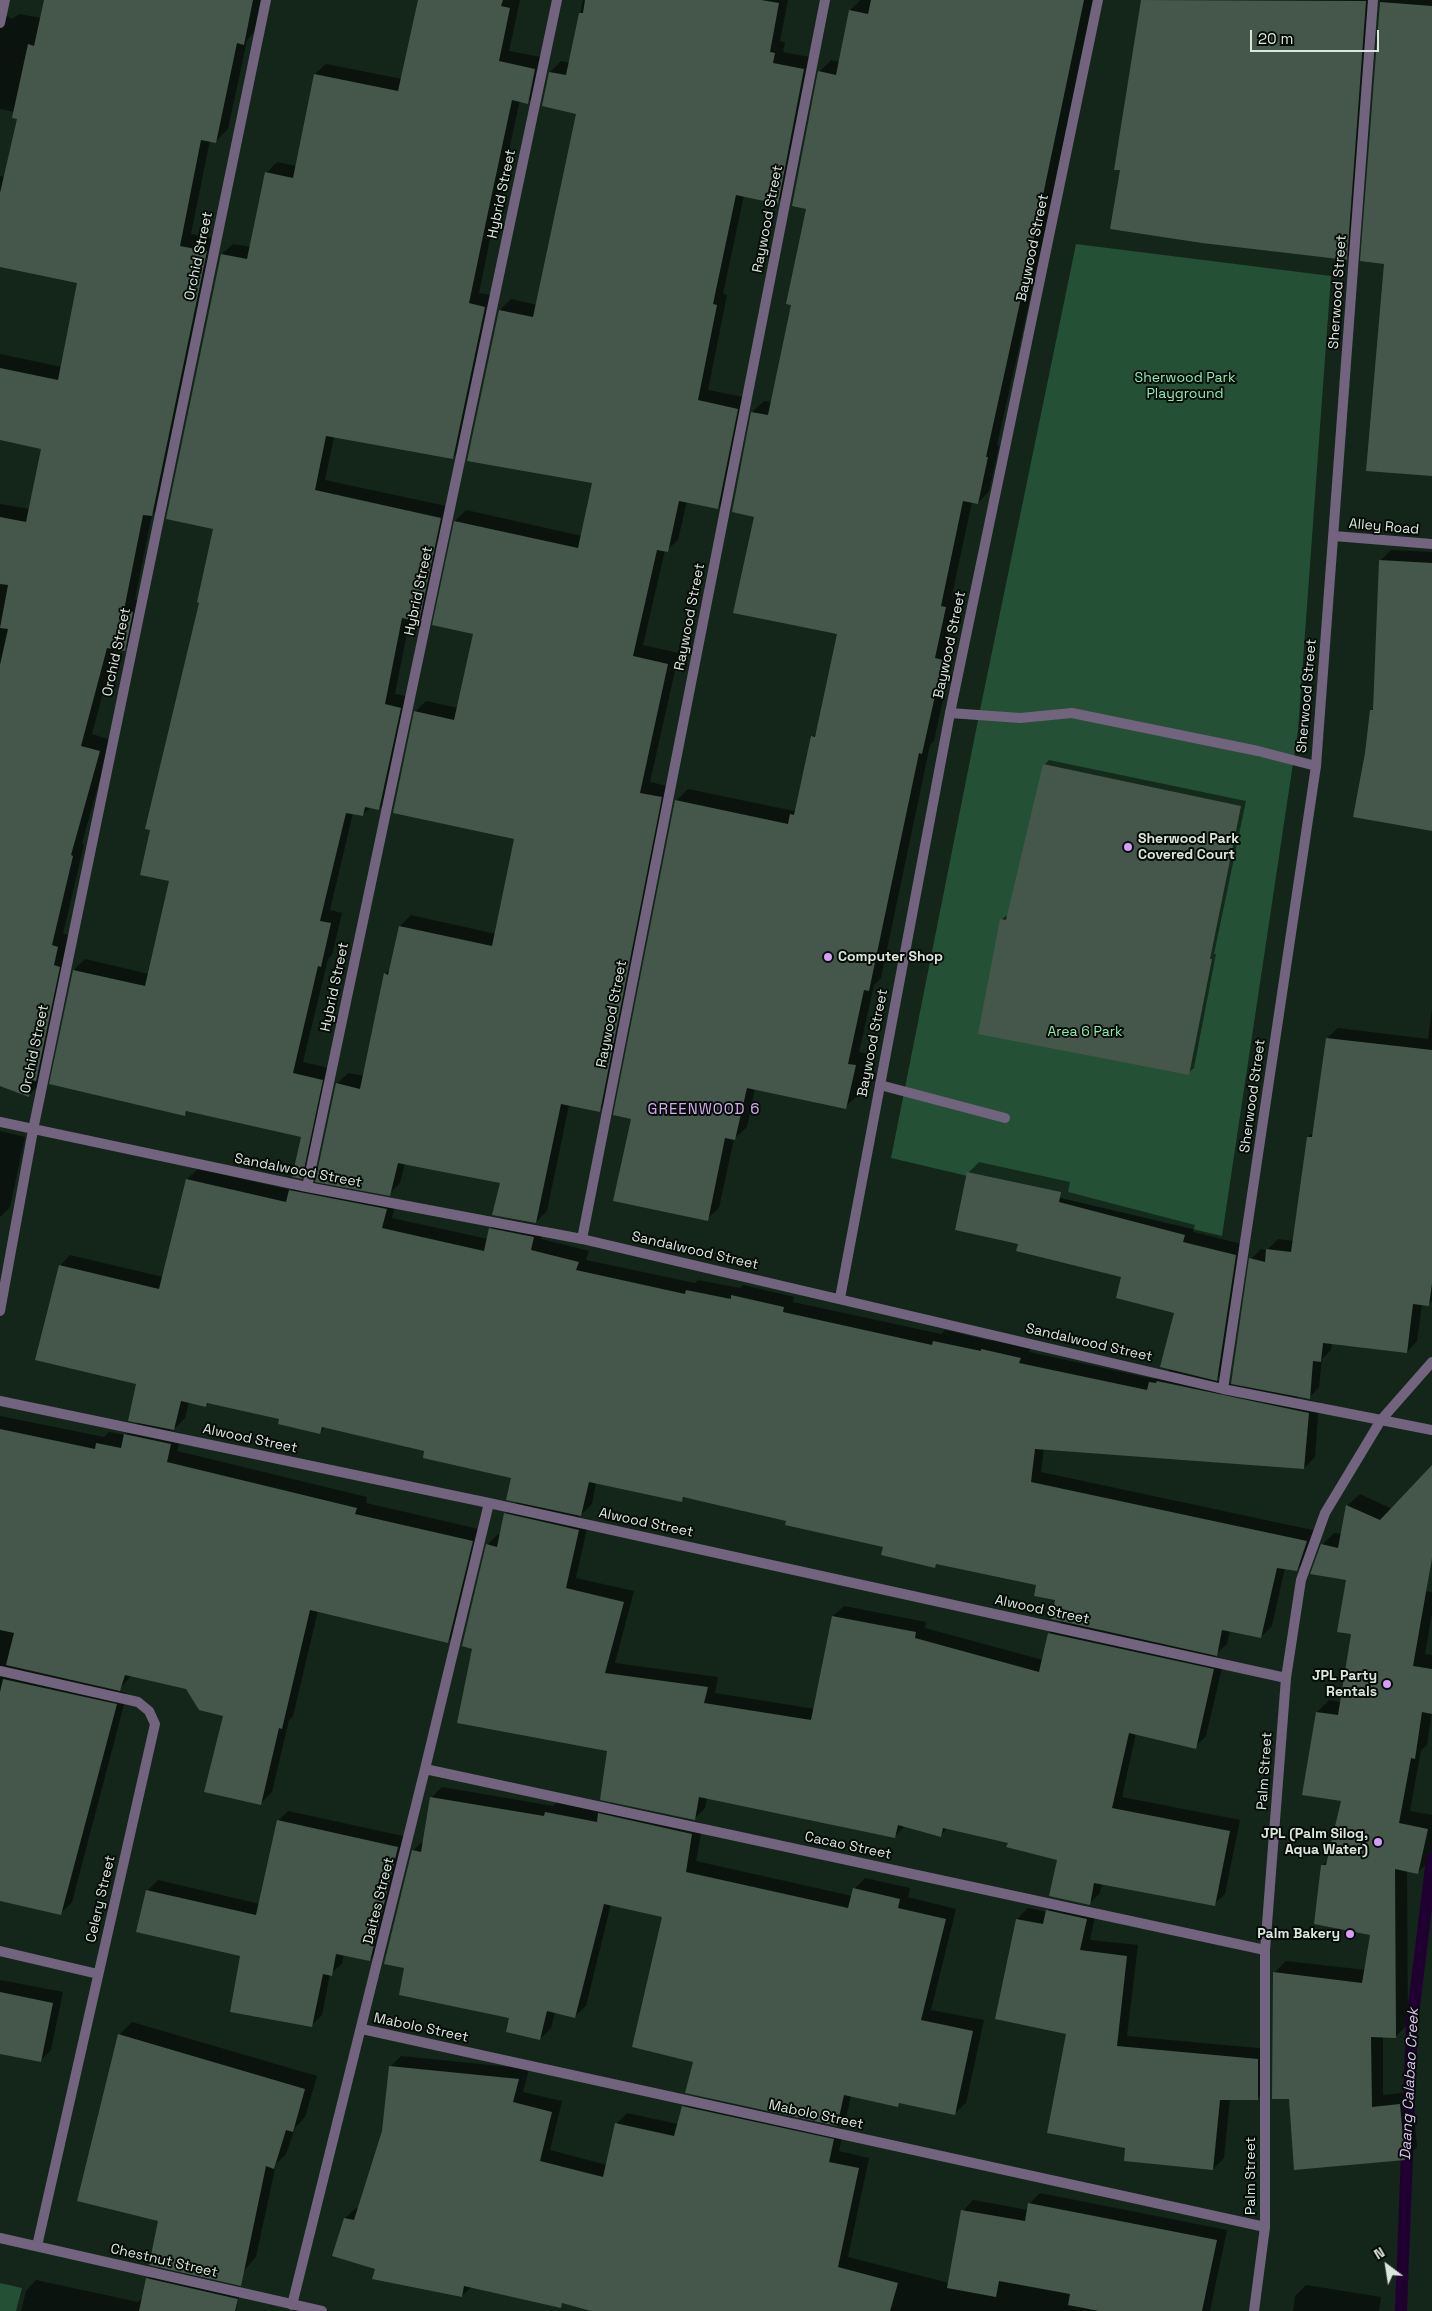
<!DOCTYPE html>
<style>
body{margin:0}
#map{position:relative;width:1432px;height:2311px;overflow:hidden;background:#14251a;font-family:"Space Grotesk",sans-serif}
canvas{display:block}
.north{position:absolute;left:1362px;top:2241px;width:50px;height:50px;-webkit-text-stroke:4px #060c08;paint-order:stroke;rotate:329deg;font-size:14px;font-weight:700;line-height:20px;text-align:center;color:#dbe6de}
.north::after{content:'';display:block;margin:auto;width:18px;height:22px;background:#dbe6de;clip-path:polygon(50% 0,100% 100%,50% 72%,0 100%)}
.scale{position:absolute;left:1250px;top:30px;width:129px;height:22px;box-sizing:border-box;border:2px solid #dbe6de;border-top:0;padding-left:6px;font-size:15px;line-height:18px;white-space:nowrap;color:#dbe6de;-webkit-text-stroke:4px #060c08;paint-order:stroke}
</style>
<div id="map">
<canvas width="1432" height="2311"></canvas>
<div class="north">N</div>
<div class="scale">20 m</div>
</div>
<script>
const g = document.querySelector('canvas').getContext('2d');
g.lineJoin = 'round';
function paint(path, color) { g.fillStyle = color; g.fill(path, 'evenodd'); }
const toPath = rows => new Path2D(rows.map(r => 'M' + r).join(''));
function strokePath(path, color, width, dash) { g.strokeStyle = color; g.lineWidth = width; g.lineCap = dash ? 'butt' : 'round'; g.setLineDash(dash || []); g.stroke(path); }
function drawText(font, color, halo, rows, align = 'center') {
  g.font = font + ' "Space Grotesk",sans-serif'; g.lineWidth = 4; g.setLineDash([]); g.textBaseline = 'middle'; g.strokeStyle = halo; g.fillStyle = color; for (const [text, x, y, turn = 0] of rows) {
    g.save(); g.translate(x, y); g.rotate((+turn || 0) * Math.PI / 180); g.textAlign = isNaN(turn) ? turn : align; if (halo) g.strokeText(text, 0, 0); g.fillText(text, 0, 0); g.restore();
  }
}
paint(toPath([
 [1076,244,1331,276,1298,730,1222,1236,891,1158,980,710],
 [0,2283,22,2288,16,2311,0,2311]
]), '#245036');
paint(toPath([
 [45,0,262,0,255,31,247,40,228,129,216,141,210,140,191,234,218,240,164,503,152,515,135,599,144,601,136,638,124,650,115,648,92,734,111,740,82,843,84,844,63,934,70,935,41,1083,29,1095,0,1085,0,504,30,509,42,448,0,439,0,354,62,367,78,282,0,265,0,176,5,177,18,118,14,112,0,109,0,10,5,11,7,16,12,19,19,14,41,18],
 [419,0,520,0,509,51,546,58,539,91,528,102,520,100,497,205,479,293,496,296,464,447,453,457,334,437,325,480,451,507,430,609,419,620,410,618,395,694,411,697,390,798,379,809,371,807,362,815,353,813,330,910,342,913,332,955,328,959,303,1062,333,1069,312,1167,301,1177,303,1136,189,1110,185,1115,74,970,85,959,149,974,171,880,200,602,214,528,222,254,233,244,251,247,266,173,277,162,296,166,315,74,326,64,402,79],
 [583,0,788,0,780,41,785,42,783,52,815,58,789,191,778,202,744,195,723,294,727,295,708,390,748,398,729,497,718,508,687,501,678,540,667,550,665,550,643,645,679,653,650,782,672,787,610,1100,599,1111,569,1105,547,1211,536,1222,501,1182,405,1163,400,1183,389,1194,337,1084,348,1073,364,1076,385,974,391,968,400,926,411,915,496,934,515,838,415,712,426,701,458,708,475,633,455,521,466,510,582,536,594,482,500,310,511,299,537,305,577,113,550,72,561,61,570,63],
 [861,0,1093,0,1042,245,997,445,999,446,989,491,978,503,972,502,952,595,957,596,946,647,954,648,934,741,930,745,881,978,874,985,859,1052,867,1054,857,1096,845,1107,755,1088,747,1127,734,1139,719,1208,707,1219,632,1118,676,801,688,789,794,811,796,810,812,737,818,731,838,633,755,516,733,511,752,412,764,401,772,402,793,304,807,208,819,72,831,60,840,62,850,10],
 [1142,0,1376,0,1358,247,1346,258,1116,168],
 [1380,0,1432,0,1432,475,1385,263,1362,260],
 [1391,550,1432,552,1432,830,1366,753,1371,711,1374,707,1380,561],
 [1049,760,1246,801,1214,954,1216,954,1194,1068,1188,1073,979,1033,1002,919,1009,914,1044,765],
 [1432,1008,1432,1301,1428,1305,1422,1304,1417,1341,1407,1352,1332,1343,1331,1350,1322,1359,1319,1387,1309,1398,1299,1396,1298,1398,1319,1402,1315,1457,1304,1468,1044,1449,1041,1472,1317,1531,1307,1559,1296,1570,1285,1568,1272,1626,1261,1637,1230,1630,1227,1644,1214,1656,1224,1659,1206,1736,1195,1747,1136,1733,1122,1797,1240,1820,1225,1894,1214,1904,1102,1883,1100,1893,1089,1904,1059,1859,1009,1842,948,1827,941,1835,905,1826,894,1837,707,1798,705,1808,694,1819,474,1648,487,1545,498,1534,501,1535,505,1514,518,1501,512,1477,426,1450,325,1427,320,1432,281,1419,210,1402,206,1406,189,1402,185,1418,172,1431,182,1433,177,1451,367,1497,366,1503,483,1530,459,1630,448,1642,318,1611,293,1716,289,1720,272,1792,261,1803,224,1715,187,1688,132,1675,118,1691,127,1693,72,1902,61,1913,0,1899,0,1416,104,1437,109,1432,125,1435,138,1422,138,1383,60,1266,70,1255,163,1277,187,1179,198,1169,291,1190,301,1180,397,1199,392,1218,488,1239,490,1229,501,1218,544,1226,541,1239,589,1251,586,1260,695,1283,698,1280,740,1288,743,1285,794,1297,793,1302,941,1334,945,1330,991,1341,993,1339,1031,1347,1029,1352,1154,1379,1161,1372,1166,1373,1171,1368,1176,1312,1123,1276,1019,1243,968,1173,979,1162,1070,1182,1068,1192,1195,1225,1193,1232,1246,1245,1227,1369,1216,1380,1232,1384,1251,1259,1261,1249,1267,1250,1278,1239,1293,1241,1308,1137,1315,1131,1327,1038,1338,1028,1428,1039],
 [596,1483,682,1500,686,1496,788,1520,885,1546,934,1566,938,1563,1038,1584,1057,1599,1062,1621,1049,1633,1043,1660,925,1628,926,1622,844,1606,833,1616,815,1709,715,1693,718,1677,615,1663,634,1591,576,1578,589,1519,579,1517,592,1504],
 [0,1131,25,1137,10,1207,0,1217],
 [1432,1467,1432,1560,1406,1588,1432,1592,1432,1613,1425,1654,1432,1655,1432,1710,1427,1745,1421,1750,1410,1811,1432,1815,1432,1850,1430,1861,1417,1873,1407,1871,1408,2024,1396,2036,1383,2036,1383,2095,1412,2092,1417,2147,1404,2159,1290,2098,1274,1973,1286,1961,1366,1970,1371,1934,1323,1865,1329,1859,1343,1800,1317,1712,1329,1700,1341,1702,1353,1633,1348,1579,1322,1545,1334,1533,1342,1534,1347,1506,1360,1494,1392,1509],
 [442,1787,553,1806,557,1802,603,1811,610,1803,703,1823,696,1861,852,1896,854,1889,865,1878,910,1888,908,1897,956,1909,931,2010,984,2020,966,2103,955,2113,901,2102,898,2105,851,2095,847,2114,836,2125,694,2061,663,1917,611,1904,586,2006,575,2016,555,2012,551,2028,540,2039,511,2017,406,1967,413,1851,424,1840,431,1798],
 [288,1811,408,1837,380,1950,370,1960,344,1954,342,1964,330,1974,322,2015,312,2025,241,1955,138,1931,148,1890,158,1880,260,1904,278,1821],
 [1058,1900,1097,1908,1090,1940,1138,1945,1127,2036,1268,2049,1268,2087,1258,2098,1230,2099,1224,2158,1213,2169,1127,2147,1068,2033,1017,1919,1028,1908,1047,1912],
 [0,1980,63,1992,51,2050,41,2060,0,2052],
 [132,2022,317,2076,305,2117,295,2128,286,2154,276,2164,256,2257,233,2283,160,2220,119,2035],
 [401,2056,529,2069,523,2092,562,2101,550,2150,607,2165,616,2124,627,2113,678,2124,683,2107,694,2096,844,2129,839,2151,869,2158,848,2257,949,2283,963,2211,973,2200,1028,2210,1029,2204,1040,2193,1227,2230,1210,2311,596,2311,564,2302,560,2307,471,2287,462,2296,334,2255,345,2218,356,2208,359,2208,383,2131,390,2067],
 [158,2268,241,2287,236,2311,21,2311,26,2291,36,2280,138,2302,143,2297,147,2279],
 [1306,2285,1381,2297,1379,2311,1293,2311,1295,2296]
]), '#0007');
strokePath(toPath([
 [1401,2311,1412,2022,1432,1859]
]), '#200031', 12);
paint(toPath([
 [44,0,253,0,244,45,237,43,216,143,201,140,180,246,207,251,152,516,143,515,124,610,133,612,125,651,107,648,81,746,100,751,71,855,73,856,52,945,58,947,54,965,60,967,36,1081,32,1080,29,1097,0,1086,0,665,8,629,0,628,8,585,0,584,0,517,26,522,41,449,0,440,0,368,58,380,77,283,0,267,0,193,17,119,12,118,28,44,34,46],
 [418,0,503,0,501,6,510,8,499,61,535,69,528,104,512,100,487,217,469,303,485,307,453,459,326,436,315,490,441,518,419,622,402,618,385,704,401,708,379,810,365,807,363,816,346,813,320,921,331,923,321,967,318,966,293,1073,323,1080,302,1179,292,1177,301,1137,186,1111,185,1116,49,1084,73,970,145,986,169,881,140,875,150,830,145,829,199,603,197,602,213,529,166,519,221,254,247,259,265,172,293,178,314,74,398,91],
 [585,0,761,0,779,3,770,52,775,53,773,63,804,69,778,204,736,195,713,304,717,305,698,400,738,409,718,509,679,501,668,552,657,550,633,656,668,664,640,793,662,797,600,1112,561,1104,536,1223,492,1215,500,1183,433,1170,398,1163,390,1196,315,1182,336,1083,360,1089,384,973,388,975,399,926,492,946,514,839,393,813,414,711,454,720,473,634,432,625,454,521,578,548,592,483,467,461,499,310,533,317,576,114,542,106,549,72,566,75,579,13,583,13],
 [871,0,1084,0,1030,257,986,457,988,457,978,504,963,501,941,606,946,607,935,658,943,660,922,754,919,753,869,991,864,990,848,1064,856,1065,846,1109,747,1088,735,1140,725,1138,708,1221,613,1201,631,1119,613,1115,675,800,788,824,790,814,794,815,811,736,815,737,837,634,733,613,754,517,732,512,751,412,768,415,791,305,786,304,806,209,792,206,818,71,836,75,849,10,868,14],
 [1141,0,1366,1,1347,260,1202,243,1110,229,1120,170,1114,170],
 [1380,2,1432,6,1432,476,1366,471,1384,264,1360,261],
 [1379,560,1432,563,1432,831,1353,817,1365,753,1370,710,1373,710],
 [1043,764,1241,806,1210,959,1212,959,1189,1075,978,1034,1000,919,1006,920],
 [1326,1038,1432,1050,1432,1283,1429,1306,1413,1304,1407,1353,1323,1343,1321,1362,1313,1361,1310,1399,1231,1384,1249,1258,1265,1262,1266,1249,1291,1252,1307,1137,1312,1137],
 [967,1172,1061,1192,1059,1202,1185,1235,1183,1242,1236,1255,1217,1381,1160,1367,1174,1313,1116,1298,1121,1277,1016,1251,1018,1244,955,1230],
 [186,1179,286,1202,289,1190,387,1209,382,1228,484,1251,489,1228,534,1237,531,1250,579,1262,576,1270,685,1294,686,1290,731,1299,731,1295,784,1307,783,1312,932,1345,933,1341,981,1351,981,1349,1021,1358,1019,1363,1147,1390,1149,1382,1156,1383,1157,1381,1309,1413,1304,1469,1035,1449,1031,1482,1307,1541,1297,1571,1277,1568,1261,1638,1222,1630,1217,1656,1051,1619,1055,1600,1034,1596,1036,1585,936,1564,935,1568,881,1555,883,1547,785,1525,786,1521,683,1497,682,1502,589,1482,581,1516,506,1500,511,1478,423,1458,424,1451,322,1427,320,1434,278,1424,279,1419,207,1403,206,1407,181,1401,174,1430,128,1421,136,1384,35,1360,59,1265,159,1289],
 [0,1429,95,1449,96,1443,121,1448,124,1434,171,1444,167,1462,357,1508,355,1514,473,1541,448,1643,310,1610,282,1729,279,1728,261,1805,204,1792,223,1716,199,1710,186,1689,125,1675,120,1691,6,1665,14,1633,0,1630],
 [1432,1465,1432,1558,1413,1666,1432,1669,1432,1714,1422,1712,1415,1759,1411,1758,1399,1823,1428,1829,1418,1874,1395,1869,1396,2038,1371,2037,1372,2107,1400,2104,1405,2160,1294,2170,1289,2099,1272,2099,1273,1972,1362,1983,1370,1935,1314,1924,1321,1865,1326,1865,1341,1801,1302,1795,1316,1712,1338,1715,1351,1634,1337,1632,1346,1580,1310,1574,1321,1544,1338,1548,1346,1505,1380,1520],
 [504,1513,579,1530,566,1588,624,1602,605,1673,708,1687,704,1703,811,1720,832,1616,916,1632,915,1638,1039,1672,1048,1633,1214,1669,1196,1749,1129,1733,1112,1808,1230,1831,1215,1906,1094,1883,1090,1905,1049,1896,1057,1860,1006,1847,1008,1843,943,1828,941,1837,898,1825,895,1838,699,1797,695,1820,600,1800,607,1751,457,1723,472,1649,462,1646,486,1544,497,1547],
 [3,1679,117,1704,61,1915,0,1901,0,1692],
 [430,1797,544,1816,545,1812,597,1822,598,1813,692,1834,686,1872,848,1908,853,1888,900,1899,898,1908,946,1919,921,2020,973,2031,955,2115,899,2103,898,2107,844,2095,837,2126,685,2093,693,2062,632,2047,662,1917,604,1904,575,2018,547,2011,540,2040,506,2032,509,2018,399,1995,404,1968,384,1964,412,1850,421,1852],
 [277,1820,398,1847,370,1961,336,1954,332,1976,323,1974,312,2027,230,2012,240,1956,136,1932,146,1890,256,1915],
 [1046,1910,1087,1919,1080,1950,1127,1956,1117,2046,1258,2059,1258,2100,1220,2100,1213,2170,1124,2161,1125,2148,1047,2133,1066,2034,995,2019,1016,1919,1043,1924],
 [0,1992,53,2003,41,2062,0,2054],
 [118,2034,305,2089,293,2132,286,2130,274,2169,266,2166,241,2286,149,2265,158,2221,77,2201],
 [389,2066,519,2079,513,2102,552,2112,540,2161,603,2177,615,2123,674,2136,682,2106,834,2139,829,2162,859,2168,838,2267,898,2283,890,2311,591,2311,562,2303,561,2308,464,2286,462,2297,372,2279,375,2269,332,2256,344,2218,354,2220,382,2131],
 [1028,2203,1217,2240,1202,2311,1099,2311,1068,2305,1070,2294,999,2281,996,2297,947,2288,961,2210,1025,2221],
 [146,2278,238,2299,235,2311,139,2311]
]), '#45574b');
strokePath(toPath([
 [950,713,1020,718,1072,713,1258,751,1316,766],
 [880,1085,1005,1118]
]), '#72637e', 10);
strokePath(toPath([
 [0,23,5,0],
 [1334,536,1432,544],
 [0,1122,307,1187,582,1239,1223,1389,1381,1420,1432,1362],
 [307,1187,557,0],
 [582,1239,825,0],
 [840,1298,950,713,1098,0],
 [0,1311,33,1130,266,0],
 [1223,1389,1316,766,1373,0],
 [0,1401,489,1503,1286,1678],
 [0,1671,138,1702,149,1711,155,1724,37,2246],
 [425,1769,1265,1950],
 [0,1951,98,1974],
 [362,2029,1265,2227],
 [292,2305,425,1769,489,1503]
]), '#72637e', 10);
strokePath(toPath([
 [0,2238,322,2311],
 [1254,2311,1265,2227,1265,1950,1286,1678,1301,1580,1325,1513,1381,1420,1432,1430]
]), '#72637e', 10);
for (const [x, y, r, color] of [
 [1128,847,5,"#d59cfb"],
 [828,957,5,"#d59cfb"],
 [1387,1684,5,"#d59cfb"],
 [1378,1842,5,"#d59cfb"],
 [1350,1934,5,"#d59cfb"]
]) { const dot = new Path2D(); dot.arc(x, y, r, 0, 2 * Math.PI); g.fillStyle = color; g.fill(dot); strokePath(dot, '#060c08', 2); }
drawText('14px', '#dbe6de', '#060c08', [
 ["Hybrid Street",502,194,-78],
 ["Raywood Street",768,219,-79],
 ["Baywood Street",1033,248,-78],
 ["Orchid Street",199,256,-78],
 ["Sherwood Street",1338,292,-86],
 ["Alley Road",1384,527,5],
 ["Hybrid Street",419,591,-78],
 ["Raywood Street",690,617,-79],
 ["Baywood Street",950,645,-78],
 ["Orchid Street",117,652,-78],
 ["Sherwood Street",1307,696,-85],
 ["Hybrid Street",335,987,-78],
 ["Raywood Street",612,1014,-79],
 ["Baywood Street",873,1043,-79],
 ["Orchid Street",35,1049,-78],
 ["Sherwood Street",1253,1096,-82],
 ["Sandalwood Street",298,1171,11],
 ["Sandalwood Street",695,1251,13],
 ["Sandalwood Street",1089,1343,13],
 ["Alwood Street",250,1439,12],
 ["Alwood Street",646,1523,12],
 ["Alwood Street",1042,1610,12],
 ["Palm Street",1265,1771,-86],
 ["Cacao Street",848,1846,12],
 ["Celery Street",101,1899,-77],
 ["Daites Street",379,1901,-76],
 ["Mabolo Street",421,2028,12],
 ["Mabolo Street",816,2115,12],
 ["Palm Street",1251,2176,-90],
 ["Chestnut Street",164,2261,13]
]);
drawText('14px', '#87eeb0', '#060c08', [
 ["Sherwood Park",1185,378],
 ["Playground",1185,394],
 ["Area 6 Park",1085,1032]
]);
drawText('bold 14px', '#dbe6de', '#060c08', [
 ["Sherwood Park",1138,839,"left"],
 ["Covered Court",1138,855,"left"],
 ["Computer Shop",838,957,"left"],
 ["JPL Party",1377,1676],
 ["Rentals",1377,1692],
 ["JPL (Palm Silog,",1368,1834],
 ["Aqua Water)",1368,1850],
 ["Palm Bakery",1340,1934]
], 'right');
g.letterSpacing = '1px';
drawText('15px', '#d3acee', '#060c08', [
 ["GREENWOOD 6",704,1110]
]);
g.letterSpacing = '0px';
drawText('italic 15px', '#debff4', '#060c08', [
 ["Daang Calabao Creek",1410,2084,-87]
]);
</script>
